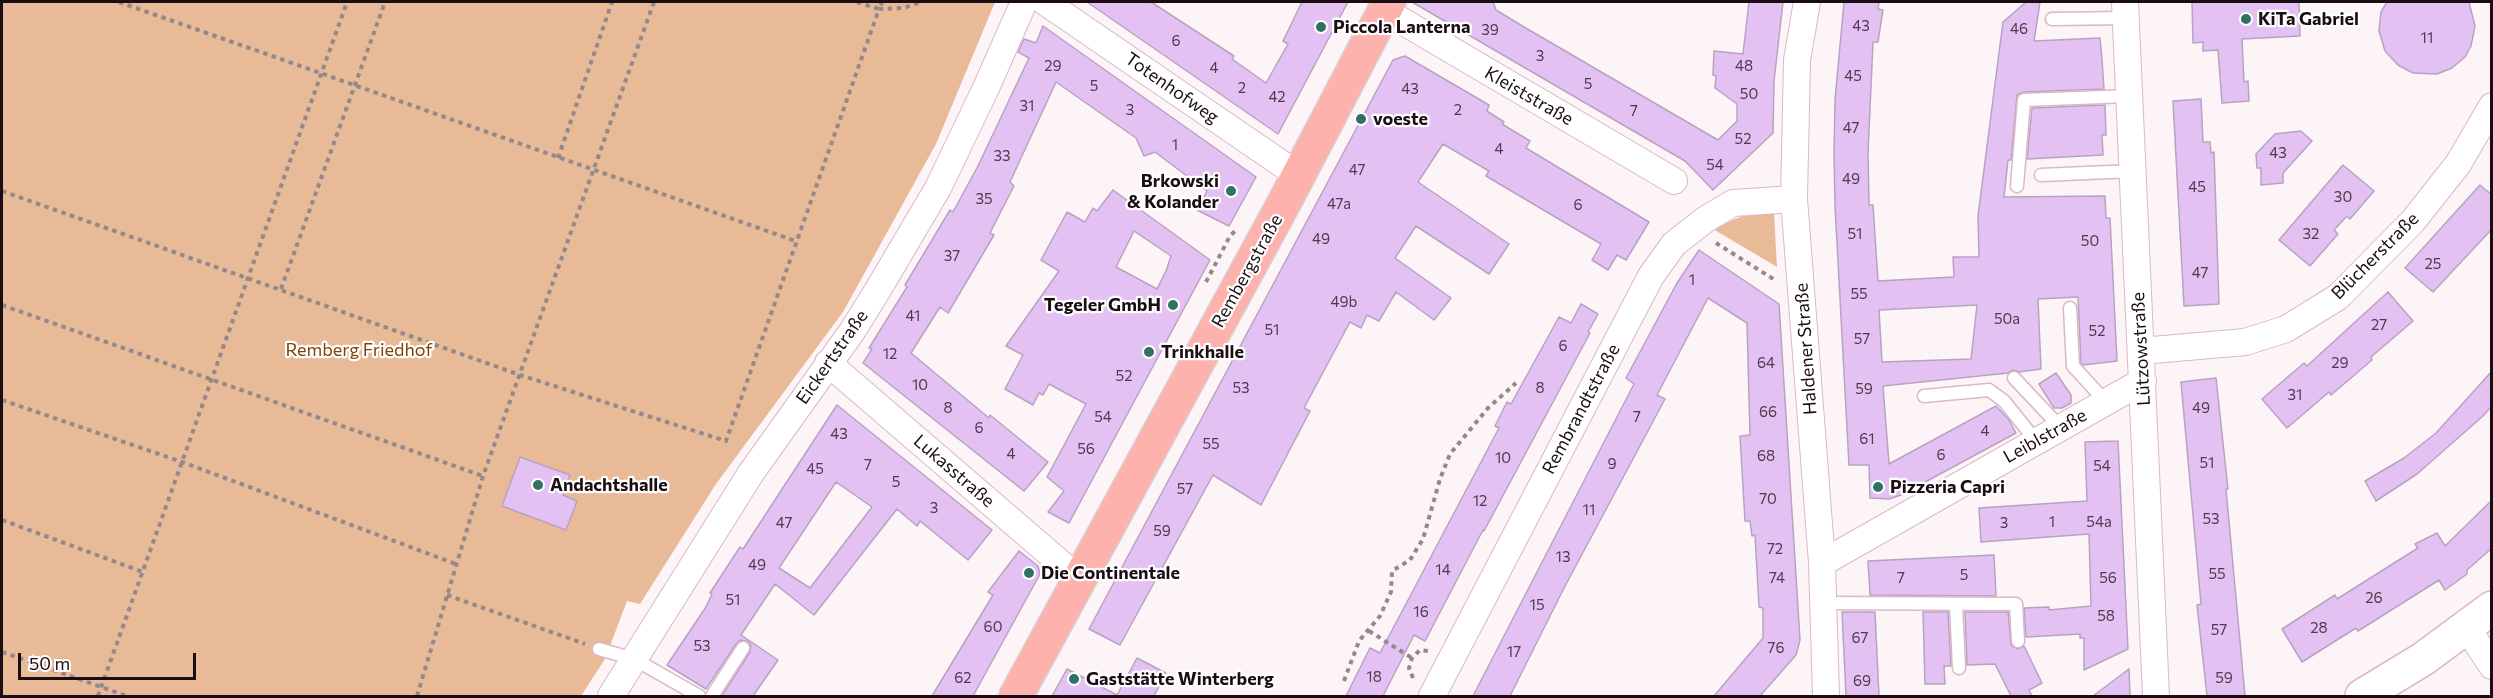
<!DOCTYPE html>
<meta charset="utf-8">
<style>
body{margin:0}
#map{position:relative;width:2493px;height:698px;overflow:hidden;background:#fcf4f7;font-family:Commissioner,sans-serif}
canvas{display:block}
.frame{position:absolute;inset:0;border:3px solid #1a0e14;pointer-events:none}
.scale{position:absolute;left:18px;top:653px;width:178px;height:27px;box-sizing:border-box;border:3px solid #1a0e14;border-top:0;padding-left:8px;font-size:18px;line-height:21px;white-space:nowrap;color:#1a0e14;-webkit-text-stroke:4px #fff;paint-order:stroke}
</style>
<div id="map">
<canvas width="2493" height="698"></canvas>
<div class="frame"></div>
<div class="scale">50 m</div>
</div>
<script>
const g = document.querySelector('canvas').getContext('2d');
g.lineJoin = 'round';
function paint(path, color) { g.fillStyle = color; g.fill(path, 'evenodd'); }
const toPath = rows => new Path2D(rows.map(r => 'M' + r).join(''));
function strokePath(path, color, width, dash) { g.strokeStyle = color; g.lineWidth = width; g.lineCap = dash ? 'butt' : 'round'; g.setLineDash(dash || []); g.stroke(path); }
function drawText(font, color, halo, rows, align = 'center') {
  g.font = font + ' Commissioner,sans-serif'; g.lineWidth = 4.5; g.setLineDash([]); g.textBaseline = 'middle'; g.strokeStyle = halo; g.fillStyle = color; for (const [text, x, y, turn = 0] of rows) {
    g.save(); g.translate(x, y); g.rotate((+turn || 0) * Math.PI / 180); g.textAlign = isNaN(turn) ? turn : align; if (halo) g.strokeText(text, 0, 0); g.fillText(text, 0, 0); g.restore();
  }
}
paint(toPath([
 [2,2,995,2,936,144,843,312,716,484,640,604,627,601,605,659,581,696,2,696],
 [1747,214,1774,214,1777,267,1713,229]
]), '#e8ba97');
const building = toPath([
 [1087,2,1151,2,1234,56,1232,59,1266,83,1288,44,1283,41,1302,2,1348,2,1278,134,1087,2],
 [1412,2,1493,2,1496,10,1524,27,1718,140,1737,121,1737,104,1715,88,1716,76,1713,75,1714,51,1743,54,1749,2,1783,2,1774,81,1773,133,1713,190,1685,161,1412,2],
 [1844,2,1879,2,1878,9,1883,10,1878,42,1873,42,1868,153,1869,205,1873,205,1878,281,1954,277,1953,257,1979,257,1978,216,2003,22,2026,2,2040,2,2034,41,2100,38,2102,59,2104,89,2024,92,2017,95,2011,160,2008,160,2004,197,2105,196,2106,218,2110,218,2117,361,2083,365,2081,363,2078,297,2038,299,2041,369,2019,372,2013,370,2008,373,1883,386,1889,464,1996,406,2009,420,2016,433,1901,495,1889,499,1870,498,1869,465,1849,465,1835,206,1834,153,1835,100,1844,2],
 [1977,305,1971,359,1882,362,1879,310,1977,305],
 [2192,2,2299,2,2300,36,2242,39,2244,82,2248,81,2249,101,2222,103,2218,50,2203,51,2203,42,2193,43,2192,2],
 [2387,2,2469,2,2475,26,2471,46,2465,57,2452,68,2437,74,2413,73,2398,65,2385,51,2379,31,2381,12,2387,2],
 [1043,26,1256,177,1229,226,1197,210,1207,191,1155,152,1144,156,1136,138,1056,82,1010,182,1014,186,990,233,994,235,948,313,940,307,911,353,989,418,990,415,1048,462,1024,491,863,363,872,349,869,348,907,287,905,285,950,210,953,212,978,166,1029,58,1018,52,1024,39,1036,43,1043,26],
 [1405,56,1489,105,1487,111,1504,122,1502,124,1530,141,1526,148,1649,222,1626,260,1617,255,1608,270,1592,260,1601,244,1486,176,1489,171,1443,144,1418,182,1509,244,1489,274,1416,226,1395,258,1451,298,1434,320,1396,292,1379,321,1367,315,1361,328,1350,322,1304,408,1310,411,1261,505,1213,475,1120,645,1089,629,1393,60,1405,56],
 [2201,99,2203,142,2210,142,2211,153,2214,152,2219,304,2184,306,2173,101,2201,99],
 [2105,105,2106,135,2102,135,2103,155,2027,159,2032,108,2105,105],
 [2301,131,2312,141,2283,173,2283,183,2261,185,2261,168,2257,168,2256,154,2275,134,2301,131],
 [2343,165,2374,191,2350,219,2347,216,2334,230,2338,234,2310,266,2279,240,2343,165],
 [2480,185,2492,195,2492,229,2433,292,2405,268,2480,185],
 [1113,190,1210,260,1069,523,1048,512,1064,491,1047,477,1086,404,1049,384,1043,395,1039,393,1033,405,1005,389,1023,355,1006,346,1059,271,1041,260,1067,212,1085,222,1093,208,1097,211,1113,190],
 [1134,231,1171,256,1166,271,1157,289,1116,267,1134,231],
 [1699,250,1779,304,1800,640,1796,655,1760,696,1714,696,1763,638,1763,608,1759,607,1755,535,1752,536,1750,521,1745,521,1740,436,1750,435,1747,323,1708,298,1657,395,1665,399,1564,588,1510,696,1473,696,1634,384,1626,378,1677,283,1699,250],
 [2388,292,2413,321,2371,357,2372,360,2331,395,2329,392,2287,428,2262,399,2304,363,2307,366,2388,292],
 [1581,304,1598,314,1588,332,1590,333,1484,531,1483,530,1425,641,1414,635,1383,696,1346,696,1370,648,1380,653,1499,428,1495,426,1507,402,1511,404,1559,317,1571,323,1581,304],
 [2492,371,2492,406,2483,416,2417,474,2376,501,2365,481,2404,458,2436,433,2492,371],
 [2056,373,2071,395,2071,403,2062,408,2054,408,2039,384,2056,373],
 [2216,378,2228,489,2226,489,2245,696,2207,696,2197,605,2201,604,2181,382,2216,378],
 [837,405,992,530,968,560,920,521,917,526,897,509,814,615,775,584,741,635,778,660,753,696,722,696,750,652,751,645,747,641,740,640,736,644,706,689,667,665,706,607,712,594,710,593,740,547,743,549,837,405],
 [836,482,872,507,810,588,779,568,836,482],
 [2118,441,2128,649,2084,670,2084,638,2080,638,2080,634,2026,637,2024,608,2049,607,2049,610,2091,606,2089,534,1981,542,1979,508,2087,501,2085,442,2118,441],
 [520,457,570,475,563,495,577,501,566,530,502,506,520,457],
 [2492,500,2492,548,2467,570,2467,574,2445,590,2439,580,2358,631,2356,628,2302,662,2282,629,2335,595,2337,599,2418,548,2415,544,2437,533,2445,546,2492,500],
 [1019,551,1038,566,1040,574,973,696,932,696,993,595,988,592,1019,551],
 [1994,555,1996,596,1870,595,1868,561,1994,555],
 [1842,612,1875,612,1879,696,1846,696,1842,612],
 [1923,612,1948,612,1951,666,1944,666,1945,684,1925,684,1923,612],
 [1965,612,2008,612,2011,645,2018,649,2024,646,2042,683,2029,690,2032,696,2011,696,1995,664,1967,665,1965,612],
 [1137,658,1166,673,1154,696,1052,696,1067,669,1117,695,1137,658],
 [2129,669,2130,696,2093,696,2129,669]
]);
paint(building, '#e3c2f3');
strokePath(building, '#b7a3c1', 1.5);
const lane = toPath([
 [2052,19,2126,18],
 [2041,175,2133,171],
 [2017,186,2024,100,2129,96],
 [2070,308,2073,366,2106,402],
 [2014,378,2061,428],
 [1924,396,1989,390,2004,401,2036,441],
 [1823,603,2016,604,2018,641],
 [1956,604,1959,668],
 [599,649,634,659,699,696],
 [712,696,743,648]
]);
const street = toPath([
 [1045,2,1298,175],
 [1807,2,1797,60,1794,199,1822,563,1826,696],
 [2125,2,2156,696],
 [1385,11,1674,181],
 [2141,351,2245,342,2286,329,2338,297,2413,221,2458,164,2492,106],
 [828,363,1079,579],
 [1822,563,2143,381],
 [2467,628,2492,666],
 [611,696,751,473,853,330,879,288,938,188,986,88,1024,2],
 [1432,696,1651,276,1674,244,1706,219,1733,203,1794,199]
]);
const secondary = toPath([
 [2362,696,2423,659,2492,608]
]);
const primary = toPath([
 [1016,696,1284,203,1389,2]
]);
strokePath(lane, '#dcb7c8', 15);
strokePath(street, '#dcb7c8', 28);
strokePath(secondary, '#dcb7c8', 36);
strokePath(primary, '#d6d4d5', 36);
strokePath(toPath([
 [119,2,798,242],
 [857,2,879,9,882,2],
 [558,158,612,2],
 [2,191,520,375,726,441,879,9,904,8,921,2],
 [1716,243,1775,280],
 [1206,282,1230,236,1235,231],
 [281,289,385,2],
 [2,305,483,476],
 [2,400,182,462,456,564],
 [2,520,143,572],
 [447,595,585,644],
 [1369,631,1412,658],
 [2,652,127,696],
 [1413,678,1409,668,1412,658,1420,650,1428,651],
 [1344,681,1359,641,1380,616,1391,592,1392,571,1410,560,1423,539,1440,479,1450,454,1488,408,1516,383],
 [98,696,347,2],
 [417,696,483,476,654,2]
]), '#93898d', 4, [4.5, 4.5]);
strokePath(lane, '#fff', 12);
strokePath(street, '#fff', 26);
strokePath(secondary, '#fff', 33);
strokePath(primary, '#fdb2ae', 33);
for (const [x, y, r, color] of [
 [2246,19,6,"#2f7163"],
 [1321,27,6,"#2f7163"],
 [1361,119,6,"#2f7163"],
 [1231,191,6,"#2f7163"],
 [1173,305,6,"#2f7163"],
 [1149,352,6,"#2f7163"],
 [538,485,6,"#2f7163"],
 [1878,487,6,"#2f7163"],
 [1029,573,6,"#2f7163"],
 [1074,679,6,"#2f7163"]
]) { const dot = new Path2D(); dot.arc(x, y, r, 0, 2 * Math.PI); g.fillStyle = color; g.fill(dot); strokePath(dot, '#fff', 2); }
drawText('15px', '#4c3b4c', null, [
 ["43",1861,26],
 ["46",2019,29],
 ["39",1490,30],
 ["11",2427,38],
 ["6",1176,41],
 ["3",1540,56],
 ["29",1053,66],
 ["48",1744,66],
 ["4",1214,68],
 ["45",1853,76],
 ["5",1588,84],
 ["5",1094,86],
 ["2",1242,88],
 ["43",1410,89],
 ["50",1749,94],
 ["42",1277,97],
 ["31",1027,106],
 ["3",1130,110],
 ["2",1458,110],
 ["7",1634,111],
 ["47",1851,128],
 ["52",1743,139],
 ["1",1175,145],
 ["4",1499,149],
 ["43",2278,153],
 ["33",1002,156],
 ["54",1715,165],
 ["47",1357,170],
 ["49",1851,179],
 ["45",2197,187],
 ["30",2343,197],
 ["35",984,199],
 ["47a",1339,204],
 ["6",1578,205],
 ["51",1855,234],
 ["32",2311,234],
 ["49",1321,239],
 ["50",2090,241],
 ["37",952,256],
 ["25",2433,264],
 ["47",2200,273],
 ["1",1692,280],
 ["55",1859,294],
 ["49b",1344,302],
 ["41",913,316],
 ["50a",2007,319],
 ["27",2379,325],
 ["51",1272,330],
 ["52",2097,331],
 ["57",1862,339],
 ["6",1563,346],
 ["12",890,354],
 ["64",1766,363],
 ["29",2340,363],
 ["52",1124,376],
 ["10",920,385],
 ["53",1241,388],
 ["8",1540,388],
 ["59",1864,389],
 ["31",2295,395],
 ["8",948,408],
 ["49",2201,408],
 ["66",1768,412],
 ["54",1103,417],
 ["7",1637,417],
 ["6",979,428],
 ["4",1985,431],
 ["43",839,434],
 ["61",1867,439],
 ["55",1211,444],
 ["56",1086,449],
 ["4",1011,454],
 ["6",1941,455],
 ["68",1766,456],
 ["10",1503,458],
 ["51",2207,463],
 ["9",1612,464],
 ["7",868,465],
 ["54",2102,466],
 ["45",815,469],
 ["5",896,482],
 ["57",1185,489],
 ["70",1768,499],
 ["12",1480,501],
 ["3",934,508],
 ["11",1589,510],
 ["53",2211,519],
 ["1",2052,522],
 ["54a",2099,522],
 ["47",784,523],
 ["3",2004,523],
 ["59",1162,531],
 ["72",1775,549],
 ["13",1563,557],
 ["49",757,565],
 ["14",1443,570],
 ["55",2217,574],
 ["5",1964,575],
 ["74",1777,578],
 ["7",1901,578],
 ["56",2108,578],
 ["26",2374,598],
 ["51",733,600],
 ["15",1537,605],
 ["16",1421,612],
 ["58",2106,616],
 ["60",993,627],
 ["28",2319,628],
 ["57",2219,630],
 ["67",1860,638],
 ["53",702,646],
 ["76",1776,648],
 ["17",1514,652],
 ["18",1374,677],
 ["62",963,678],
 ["59",2224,678],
 ["69",1862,681]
]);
drawText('bold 18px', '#1a0e14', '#fff', [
 ["KiTa Gabriel",2258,19],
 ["Piccola Lanterna",1333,27],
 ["voeste",1373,119],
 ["Brkowski",1219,181,"right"],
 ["& Kolander",1219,202,"right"],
 ["Tegeler GmbH",1161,305,"right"],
 ["Trinkhalle",1161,352],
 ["Andachtshalle",550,485],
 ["Pizzeria Capri",1890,487],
 ["Die Continentale",1041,573],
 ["Gaststätte Winterberg",1086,679]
], 'left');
drawText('18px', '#1a0e14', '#fff', [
 ["Totenhofweg",1172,88,35],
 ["Kleiststraße",1529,96,30],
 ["Blücherstraße",2375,256,-45],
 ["Rembergstraße",1247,271,-61],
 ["Haldener Straße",1806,349,-94],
 ["Lützowstraße",2141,349,-93],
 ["Eickertstraße",832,357,-55],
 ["Rembrandtstraße",1581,409,-62],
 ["Leiblstraße",2045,436,-29],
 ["Lukasstraße",954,471,41]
]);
drawText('18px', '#7e4404', '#fff', [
 ["Remberg Friedhof",359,350]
]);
</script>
